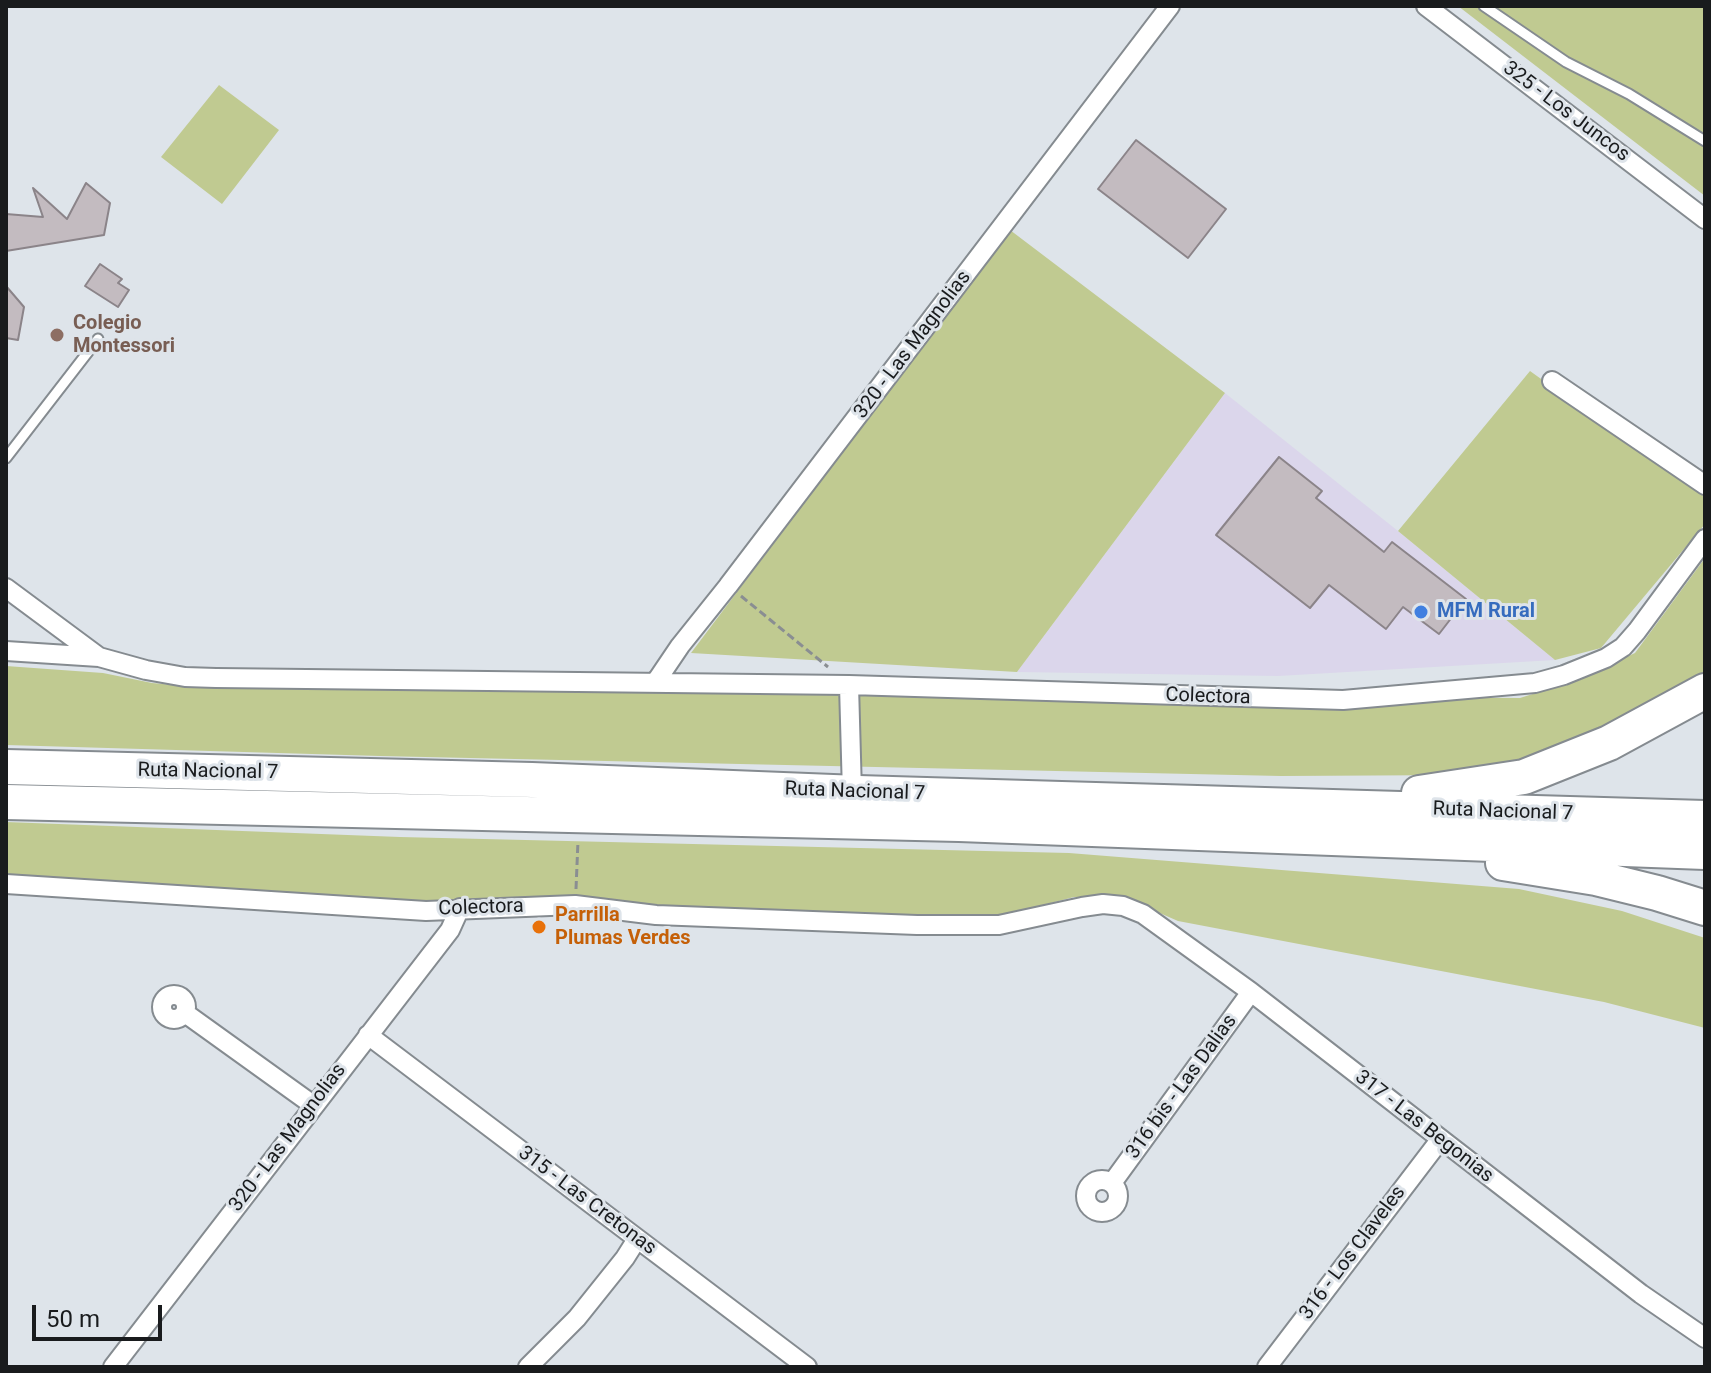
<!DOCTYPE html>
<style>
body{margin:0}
#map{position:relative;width:1711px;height:1373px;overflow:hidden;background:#dee4ea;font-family:Roboto,sans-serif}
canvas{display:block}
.frame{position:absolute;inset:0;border:8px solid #191b1d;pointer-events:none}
.scale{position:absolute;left:32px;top:1305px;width:130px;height:36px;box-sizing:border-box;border:4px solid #191b1d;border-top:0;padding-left:10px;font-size:24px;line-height:28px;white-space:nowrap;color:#191b1d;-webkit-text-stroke:6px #dee4ea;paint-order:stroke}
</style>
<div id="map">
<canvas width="1711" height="1373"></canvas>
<div class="frame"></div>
<div class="scale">50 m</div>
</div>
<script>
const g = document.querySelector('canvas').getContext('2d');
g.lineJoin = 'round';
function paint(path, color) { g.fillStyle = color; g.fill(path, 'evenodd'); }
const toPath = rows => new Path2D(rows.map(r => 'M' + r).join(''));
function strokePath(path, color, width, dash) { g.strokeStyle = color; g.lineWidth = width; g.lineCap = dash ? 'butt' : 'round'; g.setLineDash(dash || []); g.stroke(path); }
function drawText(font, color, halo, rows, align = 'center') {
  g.font = font + ' Roboto,sans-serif'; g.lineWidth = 6; g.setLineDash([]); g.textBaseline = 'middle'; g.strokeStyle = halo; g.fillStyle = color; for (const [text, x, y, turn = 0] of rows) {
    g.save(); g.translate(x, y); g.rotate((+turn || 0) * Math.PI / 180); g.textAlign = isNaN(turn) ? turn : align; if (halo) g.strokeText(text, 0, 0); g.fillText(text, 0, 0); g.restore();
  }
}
paint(toPath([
 [1225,393,1398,531,1555,660,1278,676,1017,672]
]), '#dbd6eb');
paint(toPath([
 [1458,6,1705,6,1705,196],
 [219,85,279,130,222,204,161,157],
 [1010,230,1225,393,1017,672,691,653],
 [1530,371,1705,497,1705,524,1601,648,1555,660,1398,531],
 [1705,558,1705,676,1577,748,1466,775,1281,776,380,756,6,745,6,666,103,673,152,683,206,688,272,689,445,683,966,694,1520,698,1577,680,1635,653],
 [6,822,400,837,1069,853,1519,889,1622,911,1705,938,1705,1028,1604,1002,1178,921,1123,897,1074,897,1008,914,890,917,500,898,411,904,6,877]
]), '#c0ca91');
const building = toPath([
 [1136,140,1226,209,1188,258,1098,189,1136,140],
 [86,183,110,203,104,235,6,251,6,214,43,217,33,188,67,219,86,183],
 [100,264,122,279,118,283,129,290,118,307,85,286,100,264],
 [6,286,24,307,18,340,6,338,6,286],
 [1279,457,1322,491,1316,498,1384,552,1392,542,1466,599,1439,634,1403,607,1386,629,1329,585,1310,608,1216,535,1279,457]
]);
paint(building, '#c3bbc0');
strokePath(building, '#8b8489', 2);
const lane = toPath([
 [1484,6,1566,62,1629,94,1705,141],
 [6,458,98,339]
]);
const street = toPath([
 [1426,6,1705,219],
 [1552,381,1705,485],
 [6,588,99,657],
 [6,651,99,657,146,670,185,677,216,678,849,685,1343,700,1535,683,1564,675,1606,658,1623,647,1637,631,1705,539],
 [655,683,680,646,728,586,1170,6],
 [849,685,852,793],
 [6,884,426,911,575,905,656,915,917,925,999,925,1082,907,1103,904,1123,906,1143,914,1251,992,1641,1294,1705,1338],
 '162 1007a12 12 0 1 1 24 0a12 12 0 1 1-24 0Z',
 [185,1013,313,1105],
 [368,1035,807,1367],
 '1086 1196a16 16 0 1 1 32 0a16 16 0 1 1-32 0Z',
 [1112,1183,1251,992],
 [113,1367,450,930,460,908],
 [528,1367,577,1318,625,1258,637,1239],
 [1267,1367,1440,1140]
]);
const highway = toPath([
 [6,767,532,780,858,793,1705,818],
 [1419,793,1524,777,1609,743,1705,691],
 [6,802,959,824,1705,852],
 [1503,863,1596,878,1657,893,1705,908]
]);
strokePath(lane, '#858b90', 13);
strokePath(street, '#858b90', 22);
strokePath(highway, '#858b90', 38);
strokePath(toPath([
 [741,596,828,667],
 [576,889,578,841]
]), '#8a8e92', 3, [8, 4]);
strokePath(lane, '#fff', 9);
strokePath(street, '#fff', 18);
strokePath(highway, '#fff', 34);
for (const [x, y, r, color] of [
 [57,335,8,"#8d6e63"],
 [1421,612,8,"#3f7fe0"],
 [539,927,8,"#e8710a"]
]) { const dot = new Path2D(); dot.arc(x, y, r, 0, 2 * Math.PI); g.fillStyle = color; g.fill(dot); strokePath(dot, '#dee4ea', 3); }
drawText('20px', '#191b1d', '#dee4ea', [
 ["325 - Los Juncos",1566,112,37],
 ["320 - Las Magnolias",913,345,-53],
 ["Colectora",1208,697,2],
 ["Ruta Nacional 7",208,772,1],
 ["Ruta Nacional 7",855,792,2],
 ["Ruta Nacional 7",1503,812,2],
 ["Colectora",481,908,-2],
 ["316 bis - Las Dalias",1182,1087,-54],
 ["317 - Las Begonias",1424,1127,38],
 ["320 - Las Magnolias",288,1138,-53],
 ["315 - Las Cretonas",587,1201,37],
 ["316 - Los Claveles",1353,1253,-53]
]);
drawText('bold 20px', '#785e54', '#dee4ea', [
 ["Colegio",73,324],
 ["Montessori",73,347]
], 'left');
drawText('bold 20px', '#366cbe', '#dee4ea', [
 ["MFM Rural",1437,612]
], 'left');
drawText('bold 20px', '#c56008', '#dee4ea', [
 ["Parrilla",555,916],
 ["Plumas Verdes",555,939]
], 'left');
</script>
